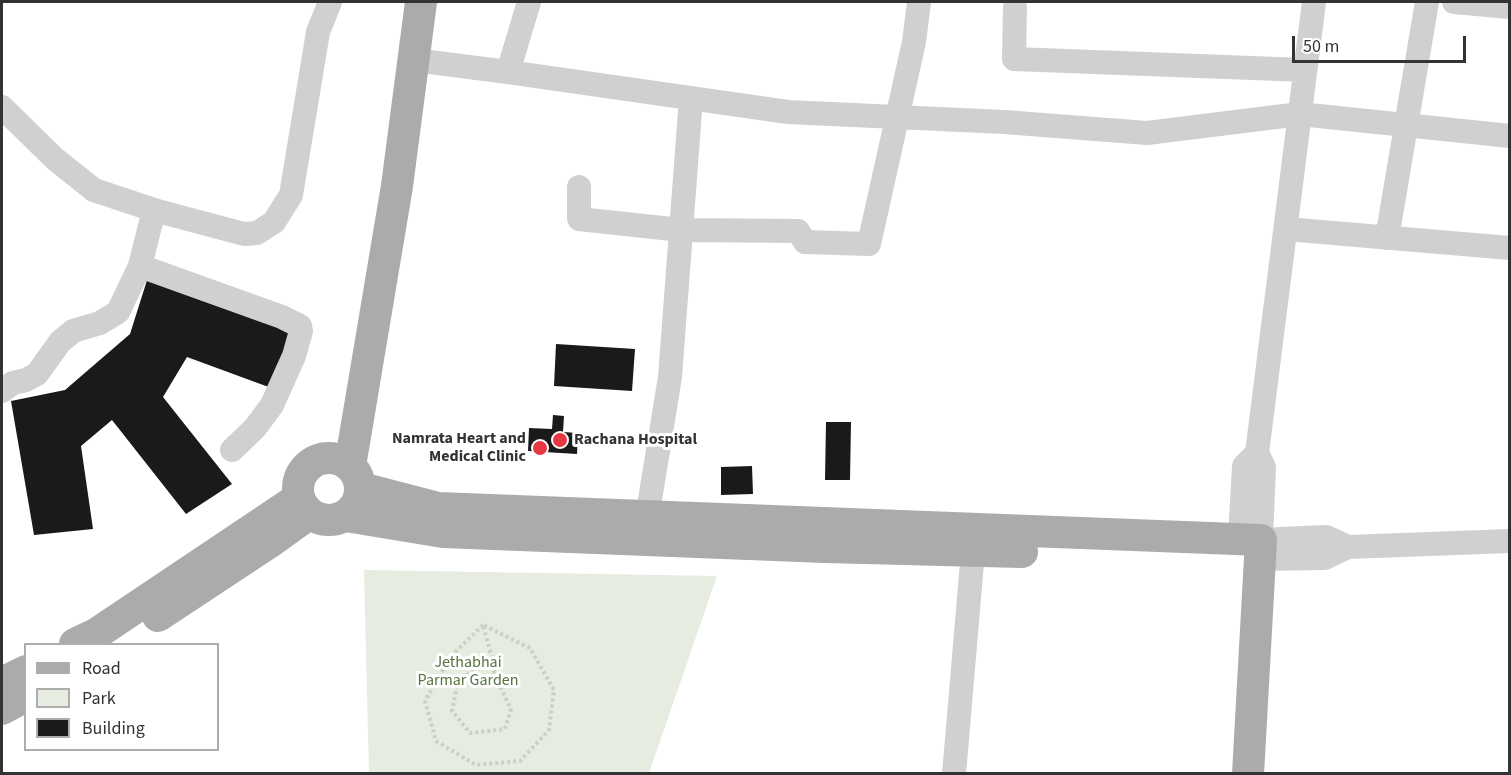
<!DOCTYPE html>
<style>
body{margin:0}
#map{position:relative;width:1511px;height:775px;overflow:hidden;background:#fff;font-family:"Source Sans 3",sans-serif}
canvas{display:block}
.frame{position:absolute;inset:0;border:3px solid #333;pointer-events:none}
.legend{position:absolute;left:24px;top:643px;width:195px;height:108px;box-sizing:border-box;background:#fff;border:2px solid #adadad;margin:0;padding:8px 10px;list-style:none;font-size:18px;color:#333}
.legend li{display:flex;align-items:center;gap:12px;height:30px}
.legend b{width:30px;border:2px solid #adadad}
.scale{position:absolute;left:1292px;top:36px;width:174px;height:27px;box-sizing:border-box;border:3px solid #333;border-top:0;padding-left:8px;font-size:18px;line-height:21px;white-space:nowrap;color:#333;-webkit-text-stroke:4px #fff;paint-order:stroke}
</style>
<div id="map">
<canvas width="1511" height="775"></canvas>
<div class="frame"></div>
<ul class="legend">
<li><b style="height:8px;background:#ababab"></b>Road</li>
<li><b style="height:16px;background:#e6ecdf"></b>Park</li>
<li><b style="height:16px;background:#1a1a1a"></b>Building</li>
</ul>
<div class="scale">50 m</div>
</div>
<script>
const g = document.querySelector('canvas').getContext('2d');
g.lineJoin = 'round';
function paint(path, color) { g.fillStyle = color; g.fill(path, 'evenodd'); }
const toPath = rows => new Path2D(rows.map(r => 'M' + r).join(''));
function strokePath(path, color, width, dash) { g.strokeStyle = color; g.lineWidth = width; g.lineCap = dash ? 'butt' : 'round'; g.setLineDash(dash || []); g.stroke(path); }
function drawText(font, color, halo, rows, align = 'center') {
  g.font = font + ' "Source Sans 3",sans-serif'; g.lineWidth = 6; g.setLineDash([]); g.textBaseline = 'middle'; g.strokeStyle = halo; g.fillStyle = color; for (const [text, x, y, turn = 0] of rows) {
    g.save(); g.translate(x, y); g.rotate((+turn || 0) * Math.PI / 180); g.textAlign = isNaN(turn) ? turn : align; if (halo) g.strokeText(text, 0, 0); g.fillText(text, 0, 0); g.restore();
  }
}
paint(toPath([
 [364,570,717,576,649,773,369,774]
]), '#e6ecdf');
paint(toPath([
 [148,277,296,332,274,389,187,357,163,397,232,484,186,514,112,420,81,446,93,529,34,535,11,401,65,390,130,334],
 [556,344,635,349,632,391,554,386],
 [553,415,564,416,563,432,578,433,577,454,528,451,529,428,552,429],
 [826,422,851,422,850,480,825,480],
 [752,466,753,494,721,495,721,467]
]), '#1a1a1a');
strokePath(toPath([
 [483,625,451,656,425,701,436,741,476,765,520,761,549,730,554,690,530,648,483,625,492,658,458,681,452,711,470,733,505,729,511,709,495,676,492,658]
]), '#cdcdcd', 4, [3, 3]);
strokePath(toPath([
 [1314,2,1257,453,1264,467,1261,540,1326,537,1348,547,1510,541],
 [1454,2,1510,7],
 [1015,7,1014,59,1305,70],
 [414,60,508,72,788,112,1004,122,1147,133,1300,114,1510,136],
 [508,72,529,2],
 [2,107,55,159,94,190,154,210,140,266],
 [579,187,579,219,681,230,798,231,805,242,869,244,914,42,919,2],
 [154,210,244,234,257,233,274,222,291,195,318,32,330,2],
 [1286,229,1510,248],
 [1387,238,1427,2],
 [2,391,13,383,26,380,37,374,60,342,73,331,100,323,118,312,140,266,282,317,300,326,301,331,294,356,272,405,255,428,232,450],
 [647,518,670,377,691,98],
 [1240,539,1244,466,1257,453],
 [1260,559,1325,558,1348,547],
 [954,774,973,551]
]), '#d0d0d0', 24);
strokePath(toPath([
 '298 489a31 31 0 1 1 62 0a31 31 0 1 1-62 0Z',
 [350,466,397,186,421,2],
 [361,488,438,508,1261,540,1248,774],
 [346,516,443,532,825,547,1022,552],
 [158,616,270,542,306,516],
 [75,644,96,634,299,498],
 [2,683,26,671],
 [2,709,26,696]
]), '#ababab', 32);
for (const [x, y, r, color] of [
 [560,440,8,"#e83744"],
 [540,448,8,"#e83744"]
]) { const dot = new Path2D(); dot.arc(x, y, r, 0, 2 * Math.PI); g.fillStyle = color; g.fill(dot); strokePath(dot, '#fff', 2); }
drawText('bold 16px', '#333', '#fff', [
 ["Namrata Heart and",526,439],
 ["Medical Clinic",526,457],
 ["Rachana Hospital",574,440,"left"]
], 'right');
drawText('16px', '#56703e', '#fff', [
 ["Jethabhai",468,663],
 ["Parmar Garden",468,681]
]);
</script>
